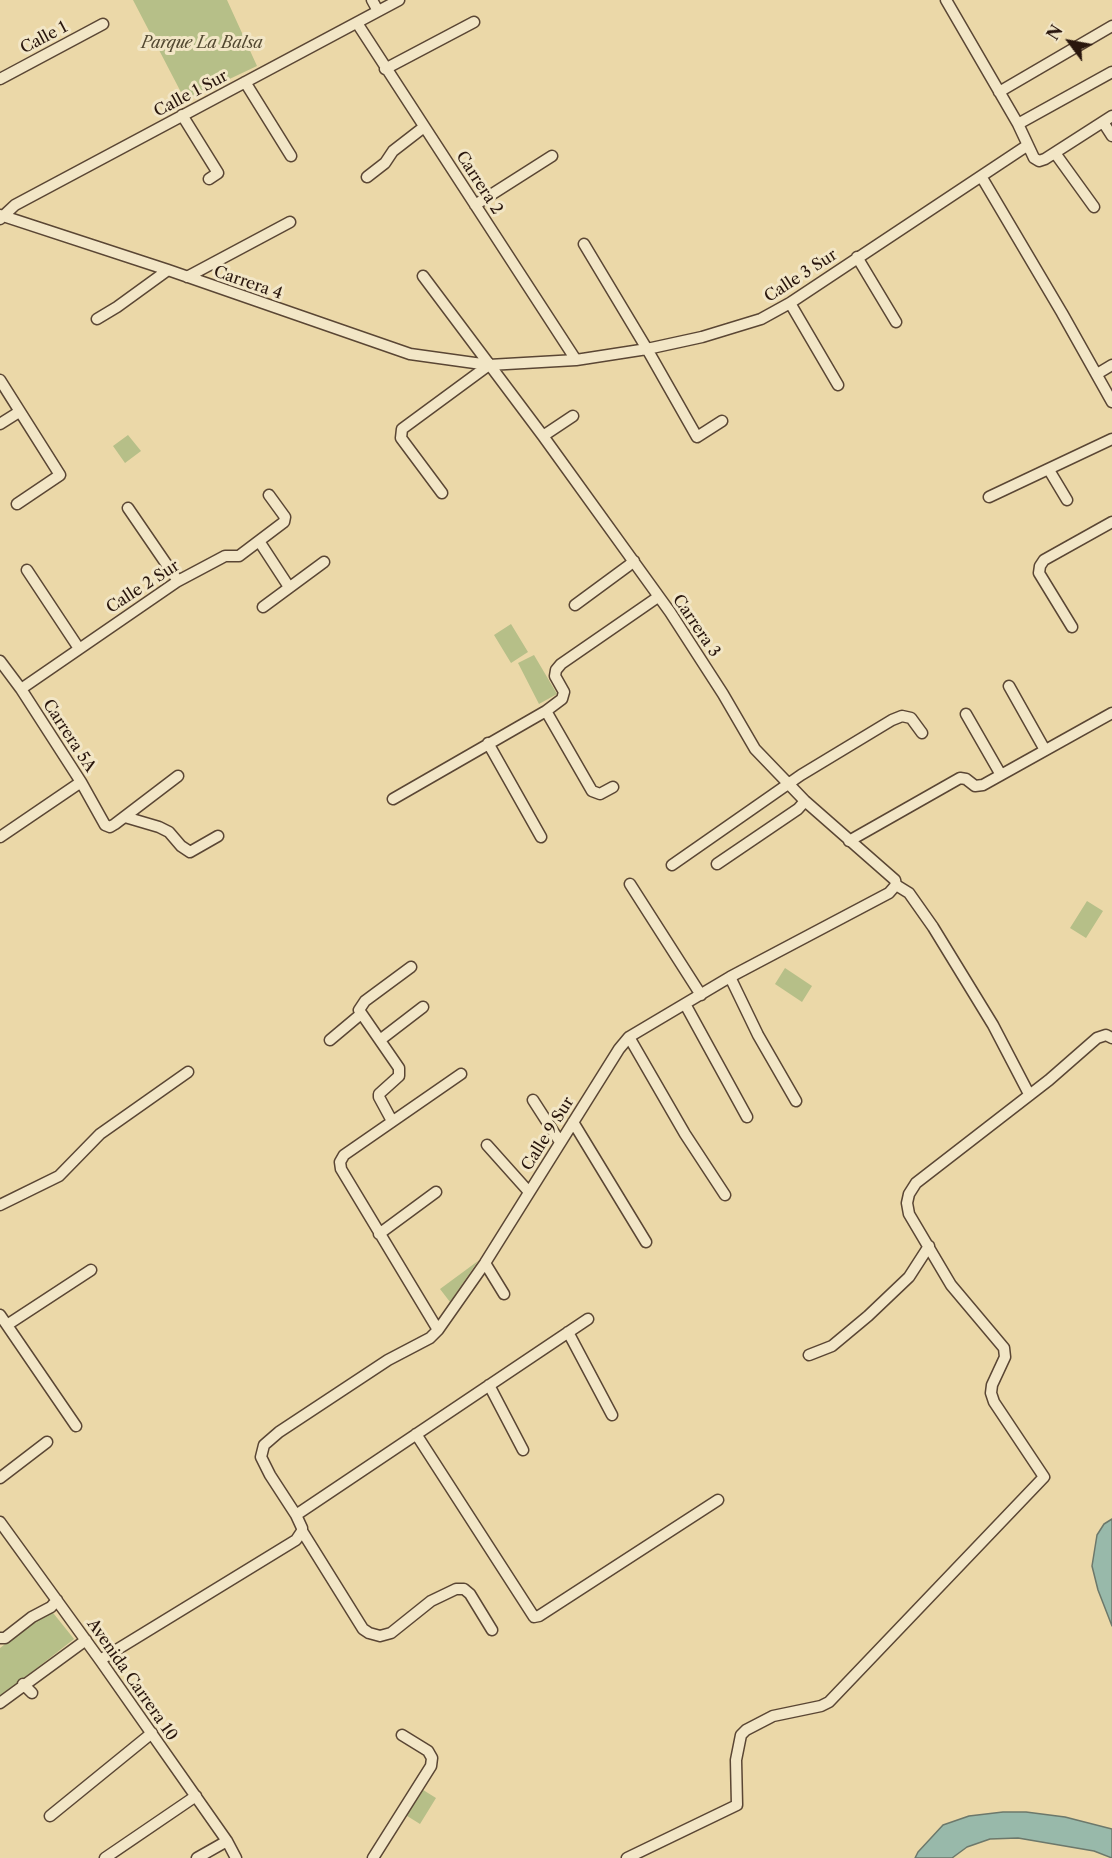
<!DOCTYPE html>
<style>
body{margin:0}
#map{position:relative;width:1112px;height:1858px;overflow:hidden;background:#ebd8a8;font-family:"Libre Caslon Text",serif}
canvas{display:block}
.north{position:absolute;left:1040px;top:12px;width:60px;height:60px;-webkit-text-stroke:4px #f2e6c6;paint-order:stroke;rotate:302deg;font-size:16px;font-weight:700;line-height:24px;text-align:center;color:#29160d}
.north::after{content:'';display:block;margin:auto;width:21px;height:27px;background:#29160d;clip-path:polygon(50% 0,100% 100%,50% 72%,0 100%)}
</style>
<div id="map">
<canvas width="1112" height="1858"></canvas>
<div class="north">N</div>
</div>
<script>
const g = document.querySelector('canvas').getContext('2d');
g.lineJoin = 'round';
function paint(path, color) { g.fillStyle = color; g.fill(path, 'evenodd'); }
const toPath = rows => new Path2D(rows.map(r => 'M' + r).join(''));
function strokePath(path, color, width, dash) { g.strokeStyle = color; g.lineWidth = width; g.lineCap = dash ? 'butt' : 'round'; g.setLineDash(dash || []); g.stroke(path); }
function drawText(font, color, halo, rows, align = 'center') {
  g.font = font + ' "Libre Caslon Text",serif'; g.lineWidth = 6; g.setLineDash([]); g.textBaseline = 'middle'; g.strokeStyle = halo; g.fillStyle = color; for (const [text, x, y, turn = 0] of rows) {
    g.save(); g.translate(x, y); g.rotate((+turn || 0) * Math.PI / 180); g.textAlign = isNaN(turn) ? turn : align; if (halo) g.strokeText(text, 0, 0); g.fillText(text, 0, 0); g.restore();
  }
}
paint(toPath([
 [133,0,227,0,257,66,185,100],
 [128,435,141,451,125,463,113,446],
 [511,624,528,652,511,663,494,635],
 [534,655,557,694,539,704,518,663],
 [1087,901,1103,911,1086,938,1070,928],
 [785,968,812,986,802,1002,775,984],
 [478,1261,450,1302,440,1289],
 [50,1609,74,1639,0,1697,0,1648],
 [420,1788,436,1798,420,1824,404,1814]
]), '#b6bf88');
const water = toPath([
 [1112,1519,1112,1626,1098,1590,1092,1566,1097,1535,1104,1524,1112,1519],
 [1003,1812,1026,1812,1065,1817,1112,1829,1112,1858,1094,1851,1018,1838,990,1839,967,1847,952,1858,915,1858,918,1852,943,1825,969,1816,1003,1812]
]);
paint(water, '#98b9aa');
strokePath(water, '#6c786b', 1.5);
const minor = toPath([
 [372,0,378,11],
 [946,0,1018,124,1034,158,1039,161,1045,159,1112,116],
 [357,23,576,360],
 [385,69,474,22],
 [0,79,103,24],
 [245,82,291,156],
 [999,92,1112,26],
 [182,115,218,173,209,179],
 [1103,122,1112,136],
 [1018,124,1112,72],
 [1055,153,1094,207],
 [981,176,1062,313,1112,402],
 [367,177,385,163,393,151,424,127],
 [475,205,552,156],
 [0,215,168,270,410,354,489,365,576,360,647,349,702,337,761,319,790,303,1028,145],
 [0,219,15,205,399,0],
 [584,244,647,349,697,437,722,421],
 [857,257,896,322],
 [423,276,543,436,670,612,723,694,755,749,805,801,895,880,896,885],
 [187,277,290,222],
 [790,303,838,385],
 [97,319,117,307,168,270],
 [1097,374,1112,365],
 [0,380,60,475,17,504],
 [0,424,19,412],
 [543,436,573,416],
 [1049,470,1067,500],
 [442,493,401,438,402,429,489,365],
 [989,497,1112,439],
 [128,508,178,581],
 [259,541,289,587],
 [27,570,78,647],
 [575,605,628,566,634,561],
 [263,607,324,562],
 [1072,627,1039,573,1040,566,1044,560,1112,522],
 [0,661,21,689,81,782,105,825,110,827,115,824,178,776],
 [1009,686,1045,750],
 [21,689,178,581,225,556,239,556,284,522,285,517,269,495],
 [546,711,592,791,600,794,613,787],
 [966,714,1001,775],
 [488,743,541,837],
 [393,799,546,711,562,699,564,692,555,676,556,670,561,664,658,597],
 [125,817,159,827,169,832,181,846,190,852,218,836],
 [0,837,81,782],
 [849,841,960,778,966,779,975,786,983,785,1112,713],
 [717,864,798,809,805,801],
 [672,865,801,775,892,720,902,716,911,718,922,733],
 [630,884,701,995],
 [896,885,909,893,933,927,993,1025,1029,1094],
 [730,977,758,1035,796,1101],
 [685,1004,747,1117],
 [629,1037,685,1134,725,1195],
 [330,1040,361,1014],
 [380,1040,423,1007],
 [533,1100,560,1142],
 [392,1121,379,1097,379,1094,399,1076,399,1068,359,1010,365,1001,411,967],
 [573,1122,646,1242],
 [487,1145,529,1192],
 [0,1205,59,1176,100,1134,188,1072],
 [379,1234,436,1192],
 [485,1263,504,1294],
 [0,1315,76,1426],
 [7,1325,91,1270],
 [438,1330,341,1169,340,1162,344,1155,461,1074],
 [568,1332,612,1415],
 [809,1355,832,1346,868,1316,909,1277,929,1246],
 [489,1385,523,1450],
 [416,1434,534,1617,539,1616,718,1500],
 [0,1478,47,1442],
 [296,1515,588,1319],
 [0,1522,100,1660,227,1841,236,1858],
 [492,1630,470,1594,464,1589,456,1589,431,1601,391,1633,380,1636,369,1633,363,1629,302,1531,302,1528,296,1515,270,1475,261,1457,264,1445,279,1432,388,1360,430,1338,438,1330,485,1263,619,1049,629,1037,730,977,889,893,896,885],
 [0,1638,5,1638,32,1617,51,1607,57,1600],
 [100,1660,296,1540,302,1531],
 [23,1684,32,1693],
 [0,1703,86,1640],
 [50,1816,152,1733],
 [105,1858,196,1796],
 [197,1858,227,1841],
 [373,1858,431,1766,432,1758,428,1751,402,1735],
 [627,1858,737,1805,736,1760,741,1735,746,1730,773,1716,821,1706,829,1702,1044,1477,994,1402,991,1393,992,1385,1005,1357,1004,1348,951,1285,909,1214,907,1203,909,1194,916,1183,1049,1080,1097,1038,1106,1035,1112,1038]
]);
strokePath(minor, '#5a4634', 13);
strokePath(minor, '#f2e6c6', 10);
drawText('16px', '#29160d', '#f2e6c6', [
 ["Calle 1",44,38,-28],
 ["Calle 1 Sur",191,94,-28],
 ["Carrera 2",479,183,57],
 ["Calle 3 Sur",801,276,-33],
 ["Carrera 4",248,283,19],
 ["Calle 2 Sur",143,587,-33],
 ["Carrera 3",696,626,56],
 ["Carrera 5A",69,736,57],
 ["Calle 9 Sur",548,1134,-58],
 ["Avenida Carrera 10",132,1680,55]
]);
drawText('italic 16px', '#534932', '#f2e6c6', [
 ["Parque La Balsa",202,43]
]);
</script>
